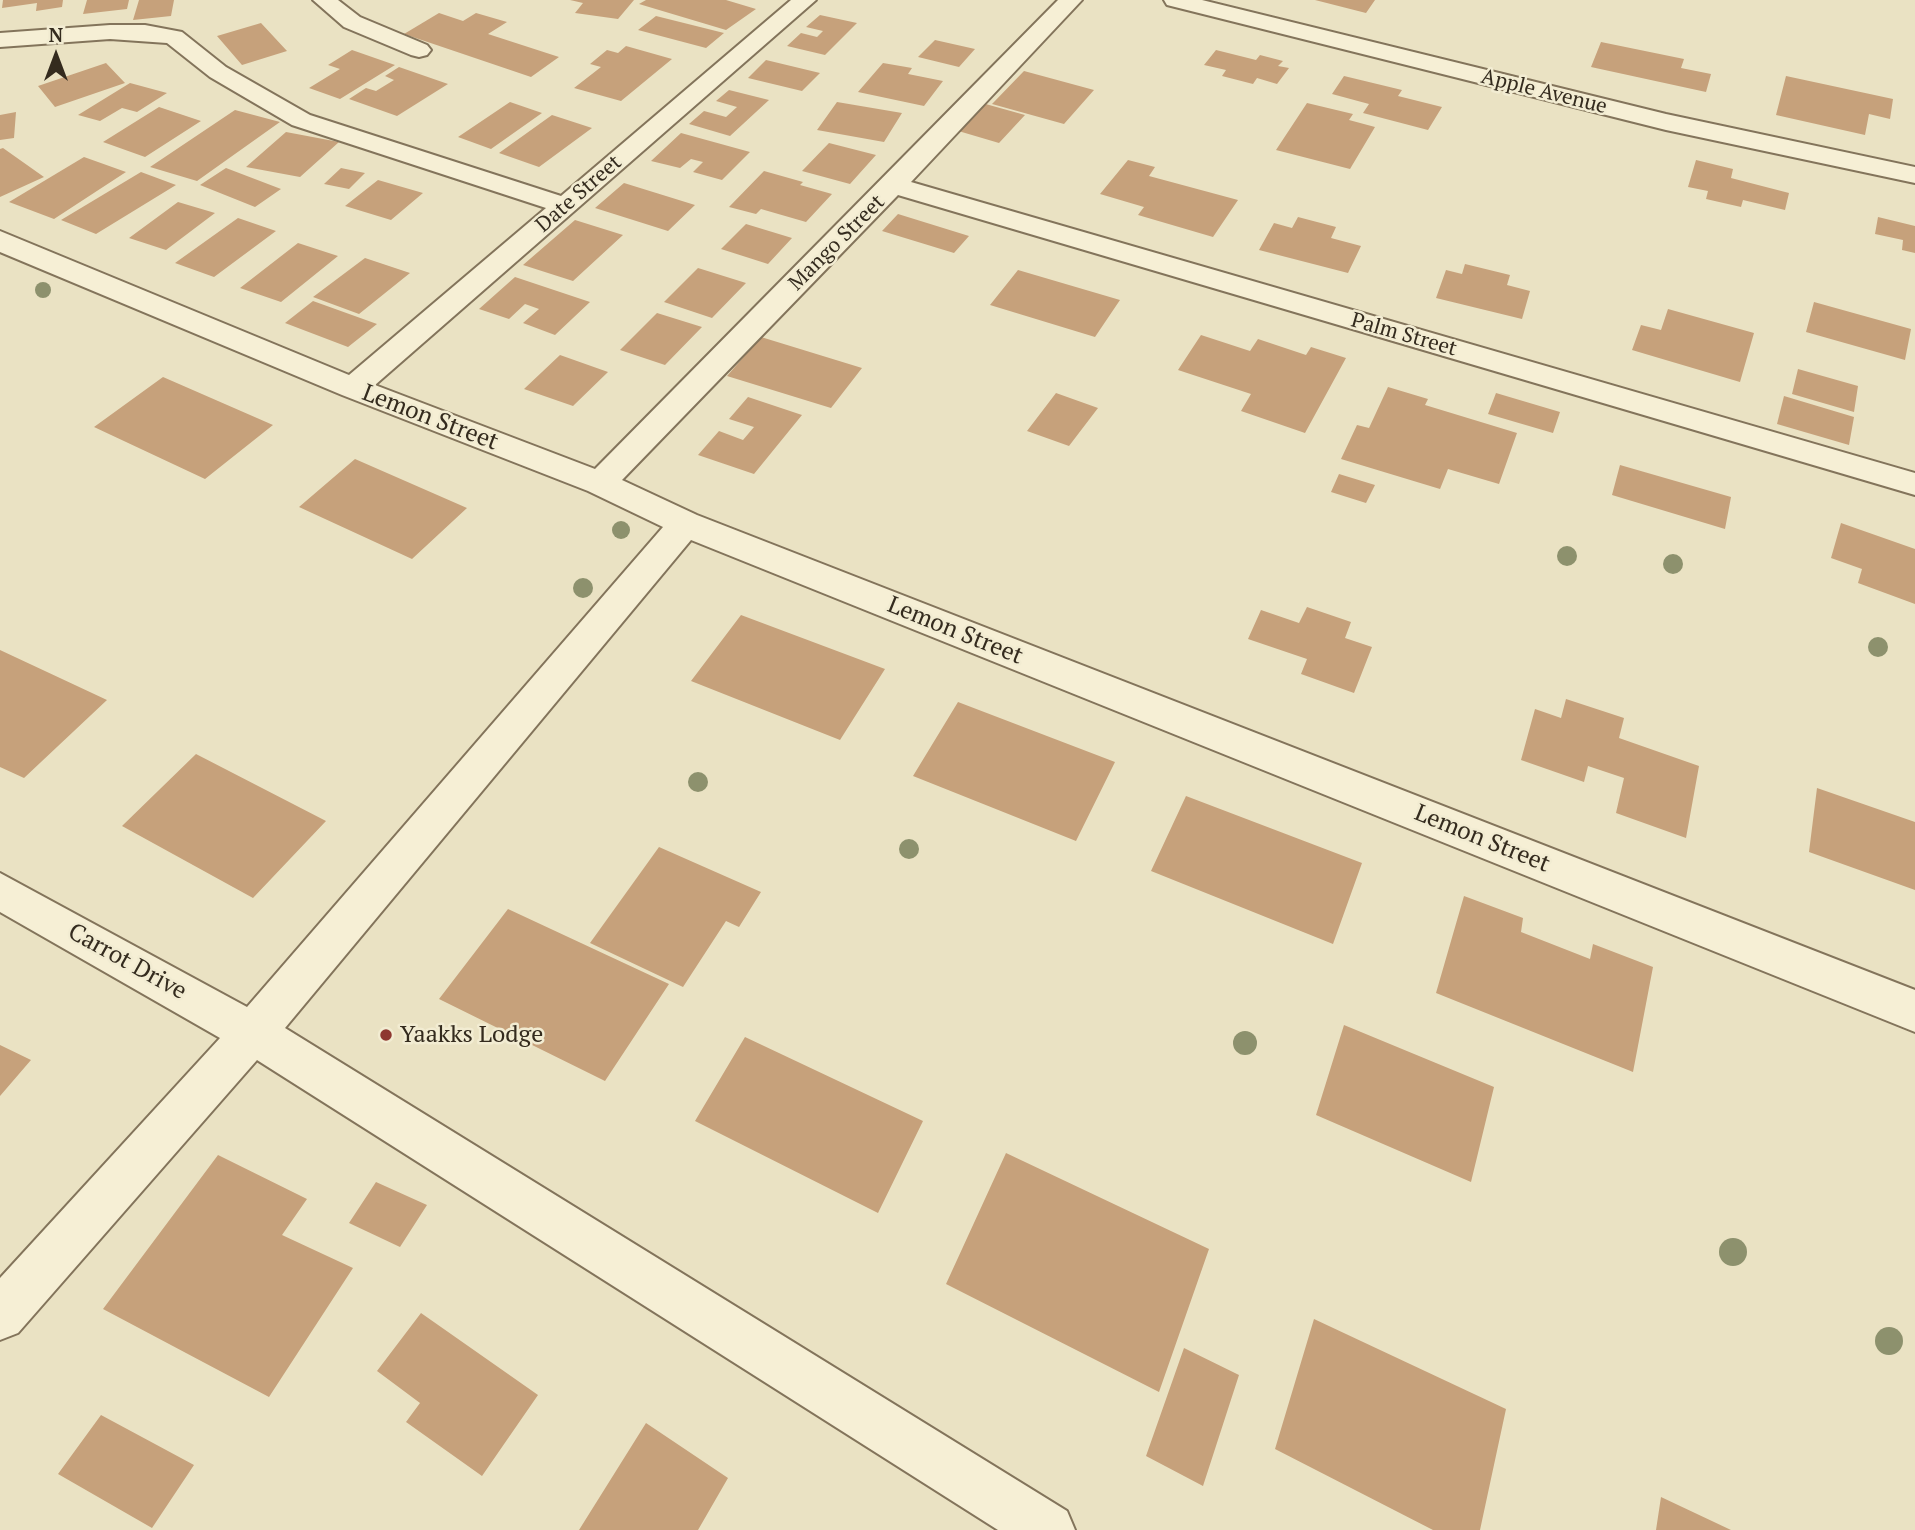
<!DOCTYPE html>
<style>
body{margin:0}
#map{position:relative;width:1915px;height:1530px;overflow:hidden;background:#eae2c3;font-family:"PT Serif",serif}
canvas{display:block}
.north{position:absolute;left:21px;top:21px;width:70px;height:70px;-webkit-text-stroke:5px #f2ecd2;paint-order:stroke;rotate:0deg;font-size:19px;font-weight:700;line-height:28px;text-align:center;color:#342b1e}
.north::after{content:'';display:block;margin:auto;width:24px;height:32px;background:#342b1e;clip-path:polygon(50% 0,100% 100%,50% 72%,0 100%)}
</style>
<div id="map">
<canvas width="1915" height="1530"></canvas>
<div class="north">N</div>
</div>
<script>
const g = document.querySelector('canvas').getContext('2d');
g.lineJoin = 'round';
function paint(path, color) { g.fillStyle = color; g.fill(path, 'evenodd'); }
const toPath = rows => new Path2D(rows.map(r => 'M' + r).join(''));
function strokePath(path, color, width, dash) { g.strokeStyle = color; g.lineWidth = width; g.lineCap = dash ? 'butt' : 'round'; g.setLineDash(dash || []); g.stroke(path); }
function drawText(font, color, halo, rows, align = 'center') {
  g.font = font + ' "PT Serif",serif'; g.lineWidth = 5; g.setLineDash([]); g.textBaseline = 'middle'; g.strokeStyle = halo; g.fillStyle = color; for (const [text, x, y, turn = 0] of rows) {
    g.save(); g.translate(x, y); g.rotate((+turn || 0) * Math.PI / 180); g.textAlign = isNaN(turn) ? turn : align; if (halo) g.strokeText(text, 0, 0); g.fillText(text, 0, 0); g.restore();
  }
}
paint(toPath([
 [3,0,63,0,62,7,36,11,37,3,2,8],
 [87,0,129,0,127,9,83,14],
 [139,0,174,0,171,16,133,20],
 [570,0,634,0,618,19,575,13,583,3],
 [646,0,726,0,756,9,726,30,639,4],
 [1315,0,1375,0,1366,13],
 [439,13,463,21,476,13,507,22,488,34,559,57,531,77,404,34],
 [820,15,857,23,825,55,787,46,801,33,817,37,823,31,806,27],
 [656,16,724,33,706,48,638,30],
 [261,23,287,51,242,65,217,36],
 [935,40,975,49,959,67,918,57],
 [1601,42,1684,59,1681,68,1711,74,1706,92,1591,67],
 [626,46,672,59,621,101,574,88,601,67,590,64,607,50,618,53],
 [352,50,395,65,340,99,309,88,340,69,328,65],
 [1216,50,1256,60,1260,55,1283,61,1278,66,1289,68,1277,84,1257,78,1253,84,1222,76,1226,70,1204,65],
 [766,60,820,73,802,91,748,78],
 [106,63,125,83,55,107,38,86],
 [883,63,912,68,908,74,943,81,924,106,858,92],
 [399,67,448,84,397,116,349,99,366,88,376,91,394,80,385,76],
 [1024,71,1094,90,1064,124,992,104],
 [1344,76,1402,90,1398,96,1442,107,1428,130,1363,113,1369,104,1332,94],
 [1786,76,1893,99,1890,119,1869,114,1865,135,1776,115],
 [130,83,167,93,137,112,122,108,100,121,78,115],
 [729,90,769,100,730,136,689,124,704,111,726,117,737,107,716,101],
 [510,102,542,113,491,149,458,137],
 [837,102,902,113,884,142,817,130],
 [982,103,1025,115,999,143,955,130],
 [1307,103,1353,114,1349,120,1375,127,1350,169,1276,150],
 [159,107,201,121,145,157,103,142],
 [235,110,280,122,197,181,150,167],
 [16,112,14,138,0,140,0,115],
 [552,115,592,128,539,167,499,153],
 [286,132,339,142,300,177,246,167],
 [681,133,750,152,722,180,693,172,703,162,691,159,680,168,651,161],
 [829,143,876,155,850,184,802,171],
 [3,148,44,177,0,197,0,149],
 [84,157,126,172,54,219,9,202],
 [1128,160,1155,167,1149,176,1238,200,1213,237,1138,215,1144,207,1100,194],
 [1696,160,1733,169,1731,178,1789,193,1785,210,1743,200,1741,207,1706,199,1708,191,1688,187],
 [226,168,281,189,255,207,200,185],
 [341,168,365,173,349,189,324,184],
 [764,171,803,182,800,185,832,194,806,222,761,209,756,214,729,207],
 [141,172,176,185,96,234,61,220],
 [378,180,423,193,391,220,345,206],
 [624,183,695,205,668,231,595,208],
 [178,202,215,213,166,250,129,238],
 [898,214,969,236,954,253,882,231],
 [1298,217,1336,227,1331,238,1361,246,1348,273,1259,250,1274,223,1292,228],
 [1878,217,1915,226,1915,253,1902,250,1903,240,1875,234],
 [238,218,276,231,214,277,175,263],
 [575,220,623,235,573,281,523,265],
 [746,224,792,238,768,264,721,249],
 [298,243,338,256,281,302,240,288],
 [365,258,410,273,359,314,313,297],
 [1465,264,1510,275,1507,285,1530,291,1522,319,1436,298,1446,270,1462,274],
 [698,268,746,283,712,318,664,302],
 [1018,270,1120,300,1095,337,990,305],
 [515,277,590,302,555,335,523,323,539,309,525,304,509,319,479,309],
 [313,301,377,324,348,347,285,323],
 [1814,302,1911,329,1905,360,1806,332],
 [1668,309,1754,333,1740,382,1632,350,1641,325,1661,330],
 [657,313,702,327,665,365,620,350],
 [1201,335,1250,351,1258,339,1306,355,1311,347,1346,358,1305,433,1241,411,1251,394,1178,370],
 [761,337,862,368,831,408,727,376],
 [560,355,608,372,573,406,524,389],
 [1798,369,1858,386,1854,412,1792,394],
 [163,377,273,425,205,479,94,427],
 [1388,387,1428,399,1425,405,1517,433,1499,484,1448,469,1440,489,1341,459,1357,425,1369,428],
 [1056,393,1098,408,1069,446,1027,431],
 [1496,393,1560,412,1553,433,1488,414],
 [1784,396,1854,417,1849,445,1777,424],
 [748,397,802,415,754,474,698,455,719,431,743,440,754,427,729,419],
 [355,459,467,508,412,559,299,507],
 [1620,465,1731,497,1725,529,1612,495],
 [1339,474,1375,485,1366,503,1331,492],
 [1841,523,1915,549,1915,604,1858,583,1862,569,1831,558],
 [1307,607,1351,622,1345,638,1372,647,1354,693,1301,674,1307,659,1248,639,1261,610,1299,623],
 [741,615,885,669,840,740,691,681],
 [0,650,107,700,24,778,0,767],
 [1566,699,1624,718,1619,738,1699,766,1686,838,1616,813,1624,778,1588,766,1584,782,1521,760,1535,709,1561,718],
 [958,702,1115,762,1076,841,913,776],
 [196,754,326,821,253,898,122,826],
 [1817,788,1915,822,1915,890,1809,852],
 [1186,796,1362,863,1333,944,1151,871],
 [659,847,761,892,739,927,726,921,683,987,590,943],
 [1464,896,1523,918,1521,932,1590,959,1593,944,1653,967,1633,1072,1436,993],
 [508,909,669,984,605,1081,439,999],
 [1344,1025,1494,1087,1471,1182,1316,1115],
 [745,1037,923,1121,878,1213,695,1121],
 [0,1045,31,1060,0,1096],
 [1006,1153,1209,1249,1159,1392,946,1284],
 [218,1155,307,1199,282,1235,353,1268,269,1397,103,1309],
 [376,1182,427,1205,400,1247,349,1223],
 [421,1313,538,1395,482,1476,406,1422,420,1403,377,1371],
 [1314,1319,1506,1409,1480,1530,1433,1530,1275,1449],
 [1184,1348,1239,1375,1203,1486,1146,1456],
 [101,1415,194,1465,152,1528,58,1474],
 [646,1423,728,1478,698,1530,579,1530],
 [1661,1497,1731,1530,1656,1530]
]), '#c6a17b');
const street = toPath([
 [313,0,338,0,360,17,427,45,431,50,427,55,419,57,411,55,344,27,313,0],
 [791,0,816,0,375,385,595,469,1058,0,1082,0,911,182,1915,473,1915,495,898,195,622,480,697,515,1915,990,1915,1032,691,540,285,1028,1067,1511,1075,1530,998,1530,257,1060,18,1333,0,1340,0,1278,220,1038,0,912,0,873,247,1007,663,527,588,491,342,395,0,252,0,231,349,375,546,208,292,125,210,77,167,43,110,39,0,47,0,33,110,25,145,25,182,32,226,67,310,115,561,196,791,0],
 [1164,0,1202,0,1666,114,1915,167,1915,183,1666,130,1167,5,1164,0]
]);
strokePath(street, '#83745b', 4);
paint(street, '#f6efd5');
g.fillStyle = '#8d916d';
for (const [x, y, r] of [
 [43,290,8],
 [621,530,9],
 [1567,556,10],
 [1673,564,10],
 [583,588,10],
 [1878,647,10],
 [698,782,10],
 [909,849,10],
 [1245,1043,12],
 [1733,1252,14],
 [1889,1341,14]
]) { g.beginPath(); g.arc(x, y, r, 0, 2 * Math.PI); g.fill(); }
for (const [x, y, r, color] of [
 [386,1035,7,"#8e3730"]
]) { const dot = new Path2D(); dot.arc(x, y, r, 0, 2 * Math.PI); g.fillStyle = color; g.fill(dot); strokePath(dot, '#f2ecd2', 2.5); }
drawText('21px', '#342b1e', '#f2ecd2', [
 ["Apple Avenue",1544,92,14],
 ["Date Street",579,194,-41],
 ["Mango Street",837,243,-45],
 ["Palm Street",1404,335,16]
]);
drawText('24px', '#342b1e', '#f2ecd2', [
 ["Lemon Street",430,418,21],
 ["Lemon Street",955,631,22],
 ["Lemon Street",1482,839,22],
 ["Carrot Drive",127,962,29]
]);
drawText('24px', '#342b1e', '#f2ecd2', [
 ["Yaakks Lodge",400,1035]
], 'left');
</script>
